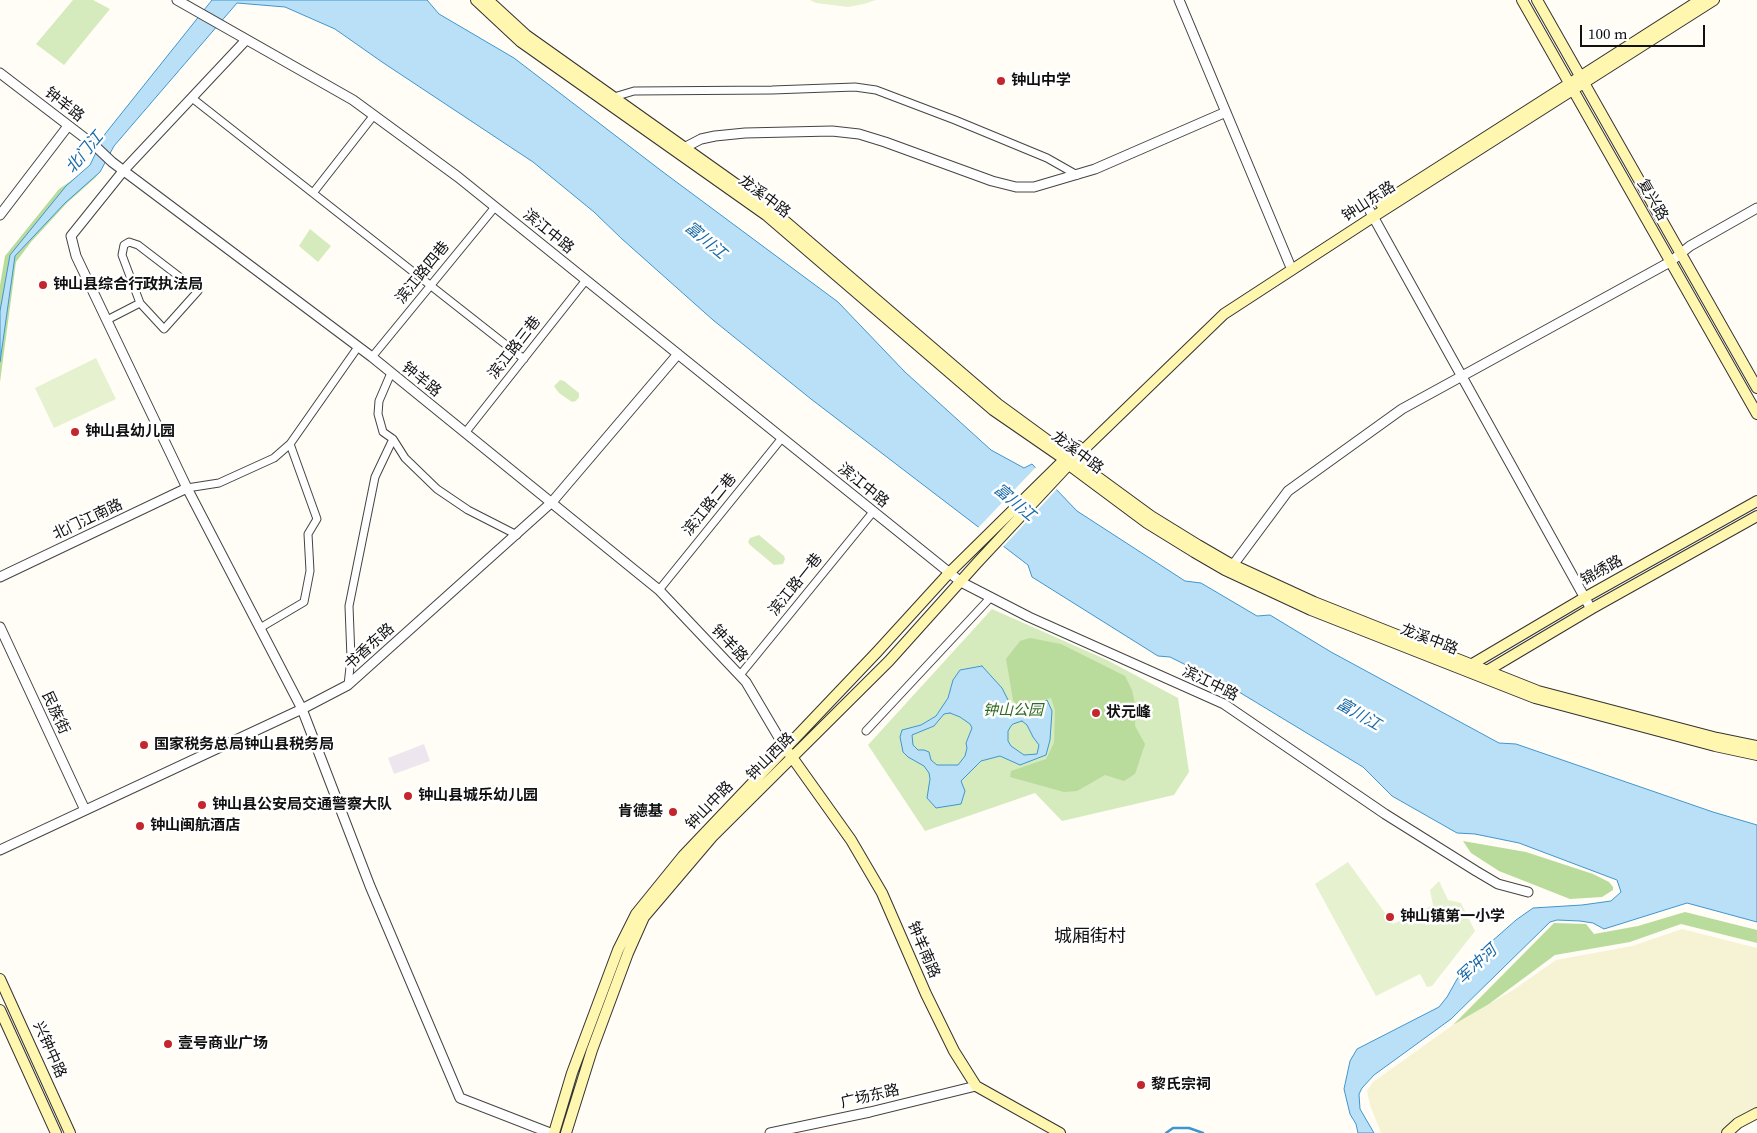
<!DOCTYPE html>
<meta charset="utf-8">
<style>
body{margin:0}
#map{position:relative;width:1757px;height:1133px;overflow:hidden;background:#fffdf5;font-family:"Source Serif 4",serif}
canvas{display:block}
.scale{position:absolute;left:1580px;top:25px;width:125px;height:22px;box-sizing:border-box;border:2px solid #111;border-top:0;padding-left:6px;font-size:15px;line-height:18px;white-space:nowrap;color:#111;-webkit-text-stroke:4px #fff;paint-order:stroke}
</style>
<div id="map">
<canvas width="1757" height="1133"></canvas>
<div class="scale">100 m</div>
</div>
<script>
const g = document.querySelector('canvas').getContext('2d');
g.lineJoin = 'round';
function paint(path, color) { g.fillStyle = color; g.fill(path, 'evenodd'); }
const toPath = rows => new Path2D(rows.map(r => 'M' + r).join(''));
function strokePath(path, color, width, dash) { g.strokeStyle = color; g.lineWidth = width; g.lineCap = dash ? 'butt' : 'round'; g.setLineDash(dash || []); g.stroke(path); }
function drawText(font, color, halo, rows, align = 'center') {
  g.font = font + ' "Source Serif 4","Noto Sans SC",serif'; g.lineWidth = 5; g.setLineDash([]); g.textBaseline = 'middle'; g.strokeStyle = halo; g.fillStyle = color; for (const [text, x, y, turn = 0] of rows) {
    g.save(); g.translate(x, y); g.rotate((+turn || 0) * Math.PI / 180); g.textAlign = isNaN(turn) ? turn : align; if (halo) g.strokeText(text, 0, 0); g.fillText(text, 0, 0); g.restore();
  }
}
paint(toPath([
 [424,744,430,761,394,774,388,758]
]), '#eee6ef');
paint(toPath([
 [1682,929,1757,948,1757,1108,1743,1115,1720,1133,1381,1133,1370,1105,1367,1091,1373,1082,1453,1025,1513,990,1556,960,1632,946]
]), '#f6f3d4');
paint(toPath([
 [73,0,93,0,110,9,64,65,36,44],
 [310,229,331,246,318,262,299,246],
 [560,380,564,381,579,393,579,397,576,401,572,402,559,393,554,386],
 [759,535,784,556,785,559,783,564,774,565,750,545,748,542,750,538],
 [992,609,1107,660,1178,698,1189,772,1174,795,1062,821,1035,793,925,831,868,745]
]), '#d5ebbd');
paint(toPath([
 [90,165,100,172,95,178,67,203,31,242,16,262,0,382,0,285,5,256,59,189,81,174],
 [1030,638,1061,644,1125,676,1132,690,1136,709,1135,726,1145,744,1135,774,1124,781,1105,775,1077,791,1064,792,1010,777,1011,771,1046,759,1054,743,1055,710,1051,698,1018,707,1013,700,1006,659,1020,641],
 [1463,841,1526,852,1593,874,1609,882,1613,887,1613,890,1602,897,1570,899,1499,871,1471,853],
 [1685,912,1757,930,1757,943,1681,924,1630,942,1555,955,1489,1004,1453,1025,1554,923,1586,924,1594,934,1638,926]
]), '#b9dc9c');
paint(toPath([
 [810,0,876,0,864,4,848,7,816,3],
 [96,358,116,399,54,428,35,388],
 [1348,862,1393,924,1433,905,1430,890,1439,881,1448,900,1461,903,1475,931,1432,986,1427,987,1420,974,1376,996,1315,884]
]), '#e6f2cf');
const water = toPath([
 [212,0,427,0,439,14,514,58,663,172,838,302,905,372,991,450,1024,468,1032,464,1077,511,1185,581,1201,583,1257,616,1270,615,1331,652,1499,743,1516,744,1713,812,1757,825,1757,922,1687,903,1604,929,1593,923,1580,921,1557,920,1550,922,1451,1019,1374,1075,1362,1088,1359,1094,1360,1109,1374,1133,1358,1133,1356,1124,1350,1114,1344,1089,1350,1061,1357,1049,1439,1007,1447,997,1465,965,1516,920,1533,908,1582,905,1611,901,1621,892,1617,880,1519,843,1475,834,1457,833,1392,796,1363,767,1277,715,1211,675,1196,670,1170,657,1158,656,1032,577,1028,565,811,399,713,320,622,239,594,212,533,162,382,62,335,29,285,7,237,3,114,146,100,172,65,203,15,256,0,362,0,311,10,255,66,186,90,165,105,134,212,0],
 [982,666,1002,688,1011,706,1019,714,1047,700,1052,711,1050,740,1046,755,1020,765,1000,756,981,761,961,781,965,791,961,804,936,808,927,798,930,779,929,773,924,766,908,757,903,752,900,737,902,730,921,725,936,716,948,698,953,680,960,670,982,666],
 [950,713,960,717,970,724,972,728,966,743,967,748,965,756,958,765,937,765,931,760,929,752,924,750,918,750,913,745,912,735,934,726,944,714,950,713],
 [1022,721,1027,725,1033,737,1039,745,1037,754,1024,755,1011,746,1008,741,1008,731,1011,726,1013,724,1022,721]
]);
paint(water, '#b9e0f7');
strokePath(water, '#3f96cf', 1);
paint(toPath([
 [1037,466,1058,488,1002,548,977,529]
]), '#fffdf5');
strokePath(toPath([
 [1166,1133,1173,1128,1189,1128,1203,1133]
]), '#3f96cf', 2.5);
const minor = toPath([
 [614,97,634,91,772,90,855,87,876,90,955,120,1047,158,1077,175],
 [192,98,524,359],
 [313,193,374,115],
 [107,320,140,303,122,255,124,245,129,242,138,245,198,291,164,329,140,303],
 [372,357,495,207],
 [465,433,586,280],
 [393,439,405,458,437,489,468,510,517,535],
 [187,488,219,483,274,458,290,444,358,347],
 [659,590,782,438],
 [260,628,304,602,310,571,308,534,317,519,290,444],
 [740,675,873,512],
 [348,685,351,658,349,606,375,477,393,439,383,432,378,414,379,401,391,373],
 [866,731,991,597]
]);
const tertiary = toPath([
 [177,0,353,100,458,177,961,582,1029,617,1224,704,1385,814,1476,871,1498,884,1528,892],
 [1179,0,1292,270],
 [246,40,124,170,71,236,76,256,187,488,302,709,370,886,460,1098,550,1133],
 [0,73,94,145,112,162,372,357,659,590,746,682,785,748],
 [680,150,701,139,715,136,745,133,832,131,859,134,885,142,992,181,1016,187,1034,187,1095,169,1226,112],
 [1370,211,1591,609],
 [0,215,68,126],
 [1227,568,1233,565,1288,491,1402,409,1670,262,1690,246,1757,208],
 [0,577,187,488],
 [0,627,85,810],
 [0,850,302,709,348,685,552,502,678,354],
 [770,1133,870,1112,976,1086]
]);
const secondary = toPath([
 [476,0,521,42,766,215,993,410,1064,459,1069,465,1147,523,1194,552,1225,570,1311,610,1535,698,1715,746,1757,755],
 [488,0,526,35,771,209,998,404,1151,516,1198,545,1229,563,1314,602,1538,691,1717,738,1757,746],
 [1522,0,1757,414],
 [1537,0,1757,388],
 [1381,204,1700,0],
 [1469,666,1584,598,1757,501],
 [1485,672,1591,609,1757,516],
 [789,753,851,840,882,893,926,994,954,1051,976,1086,1060,1133],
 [0,979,70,1133],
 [0,1010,56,1133],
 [554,1133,572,1073,618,950,636,914,683,856,877,652,949,573,1078,446],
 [566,1133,592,1050,628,953,644,917,712,837,889,661,977,563,1074,459,1224,314,1373,217,1714,0],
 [1727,1133,1738,1123,1757,1113]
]);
strokePath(minor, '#444', 9);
strokePath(tertiary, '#444', 11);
strokePath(secondary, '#333', 12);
strokePath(minor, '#fff', 7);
strokePath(tertiary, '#fff', 9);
strokePath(secondary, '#fff6b0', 10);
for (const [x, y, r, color] of [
 [1001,81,5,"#c4262e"],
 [43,285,5,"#c4262e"],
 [75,432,5,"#c4262e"],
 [1096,713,5,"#c4262e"],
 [144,745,5,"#c4262e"],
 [408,796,5,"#c4262e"],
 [202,805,5,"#c4262e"],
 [673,812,5,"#c4262e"],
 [140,826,5,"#c4262e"],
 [1390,917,5,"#c4262e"],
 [168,1044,5,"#c4262e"],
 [1141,1085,5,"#c4262e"]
]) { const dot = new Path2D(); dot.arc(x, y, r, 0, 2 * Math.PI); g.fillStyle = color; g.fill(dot); strokePath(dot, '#fff', 2); }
drawText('bold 15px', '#111', '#fff', [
 ["钟山中学",1011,81],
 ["钟山县综合行政执法局",53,285],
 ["钟山县幼儿园",85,432],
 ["状元峰",1106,713],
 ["国家税务总局钟山县税务局",154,745],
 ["钟山县城乐幼儿园",418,796],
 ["钟山县公安局交通警察大队",212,805],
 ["肯德基",663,812,"right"],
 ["钟山闽航酒店",150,826],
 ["钟山镇第一小学",1400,917],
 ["壹号商业广场",178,1044],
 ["黎氏宗祠",1151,1085]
], 'left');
drawText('15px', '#111', '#fff', [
 ["钟羊路",64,105,38],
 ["龙溪中路",764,197,37],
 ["复兴路",1652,200,60],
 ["钟山东路",1369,202,-33],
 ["滨江中路",548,232,39],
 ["滨江路四巷",423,273,-51],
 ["滨江路三巷",515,348,-52],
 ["钟羊路",421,380,39],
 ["龙溪中路",1077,453,37],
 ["滨江中路",863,486,39],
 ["滨江路二巷",710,505,-51],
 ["北门江南路",88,520,-25],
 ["锦绣路",1602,571,-29],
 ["滨江路一巷",796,585,-51],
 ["龙溪中路",1429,640,21],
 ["钟羊路",729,644,47],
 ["书香东路",370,647,-42],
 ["滨江中路",1210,684,26],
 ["民族街",55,713,65],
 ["钟山西路",771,757,-45],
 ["钟山中路",710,806,-46],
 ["钟羊南路",923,950,67],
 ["兴钟中路",49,1050,66],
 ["广场东路",870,1097,-13]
]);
drawText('italic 15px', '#2f6b1f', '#fff', [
 ["钟山公园",1013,711]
]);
drawText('italic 16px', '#1768a6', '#fff', [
 ["北门江",85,153,-50],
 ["富川江",705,241,40],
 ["富川江",1014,503,40],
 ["富川江",1358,715,30],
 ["军冲河",1477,965,-43]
]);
drawText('18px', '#111', '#fff', [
 ["城厢街村",1090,937]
]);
</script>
